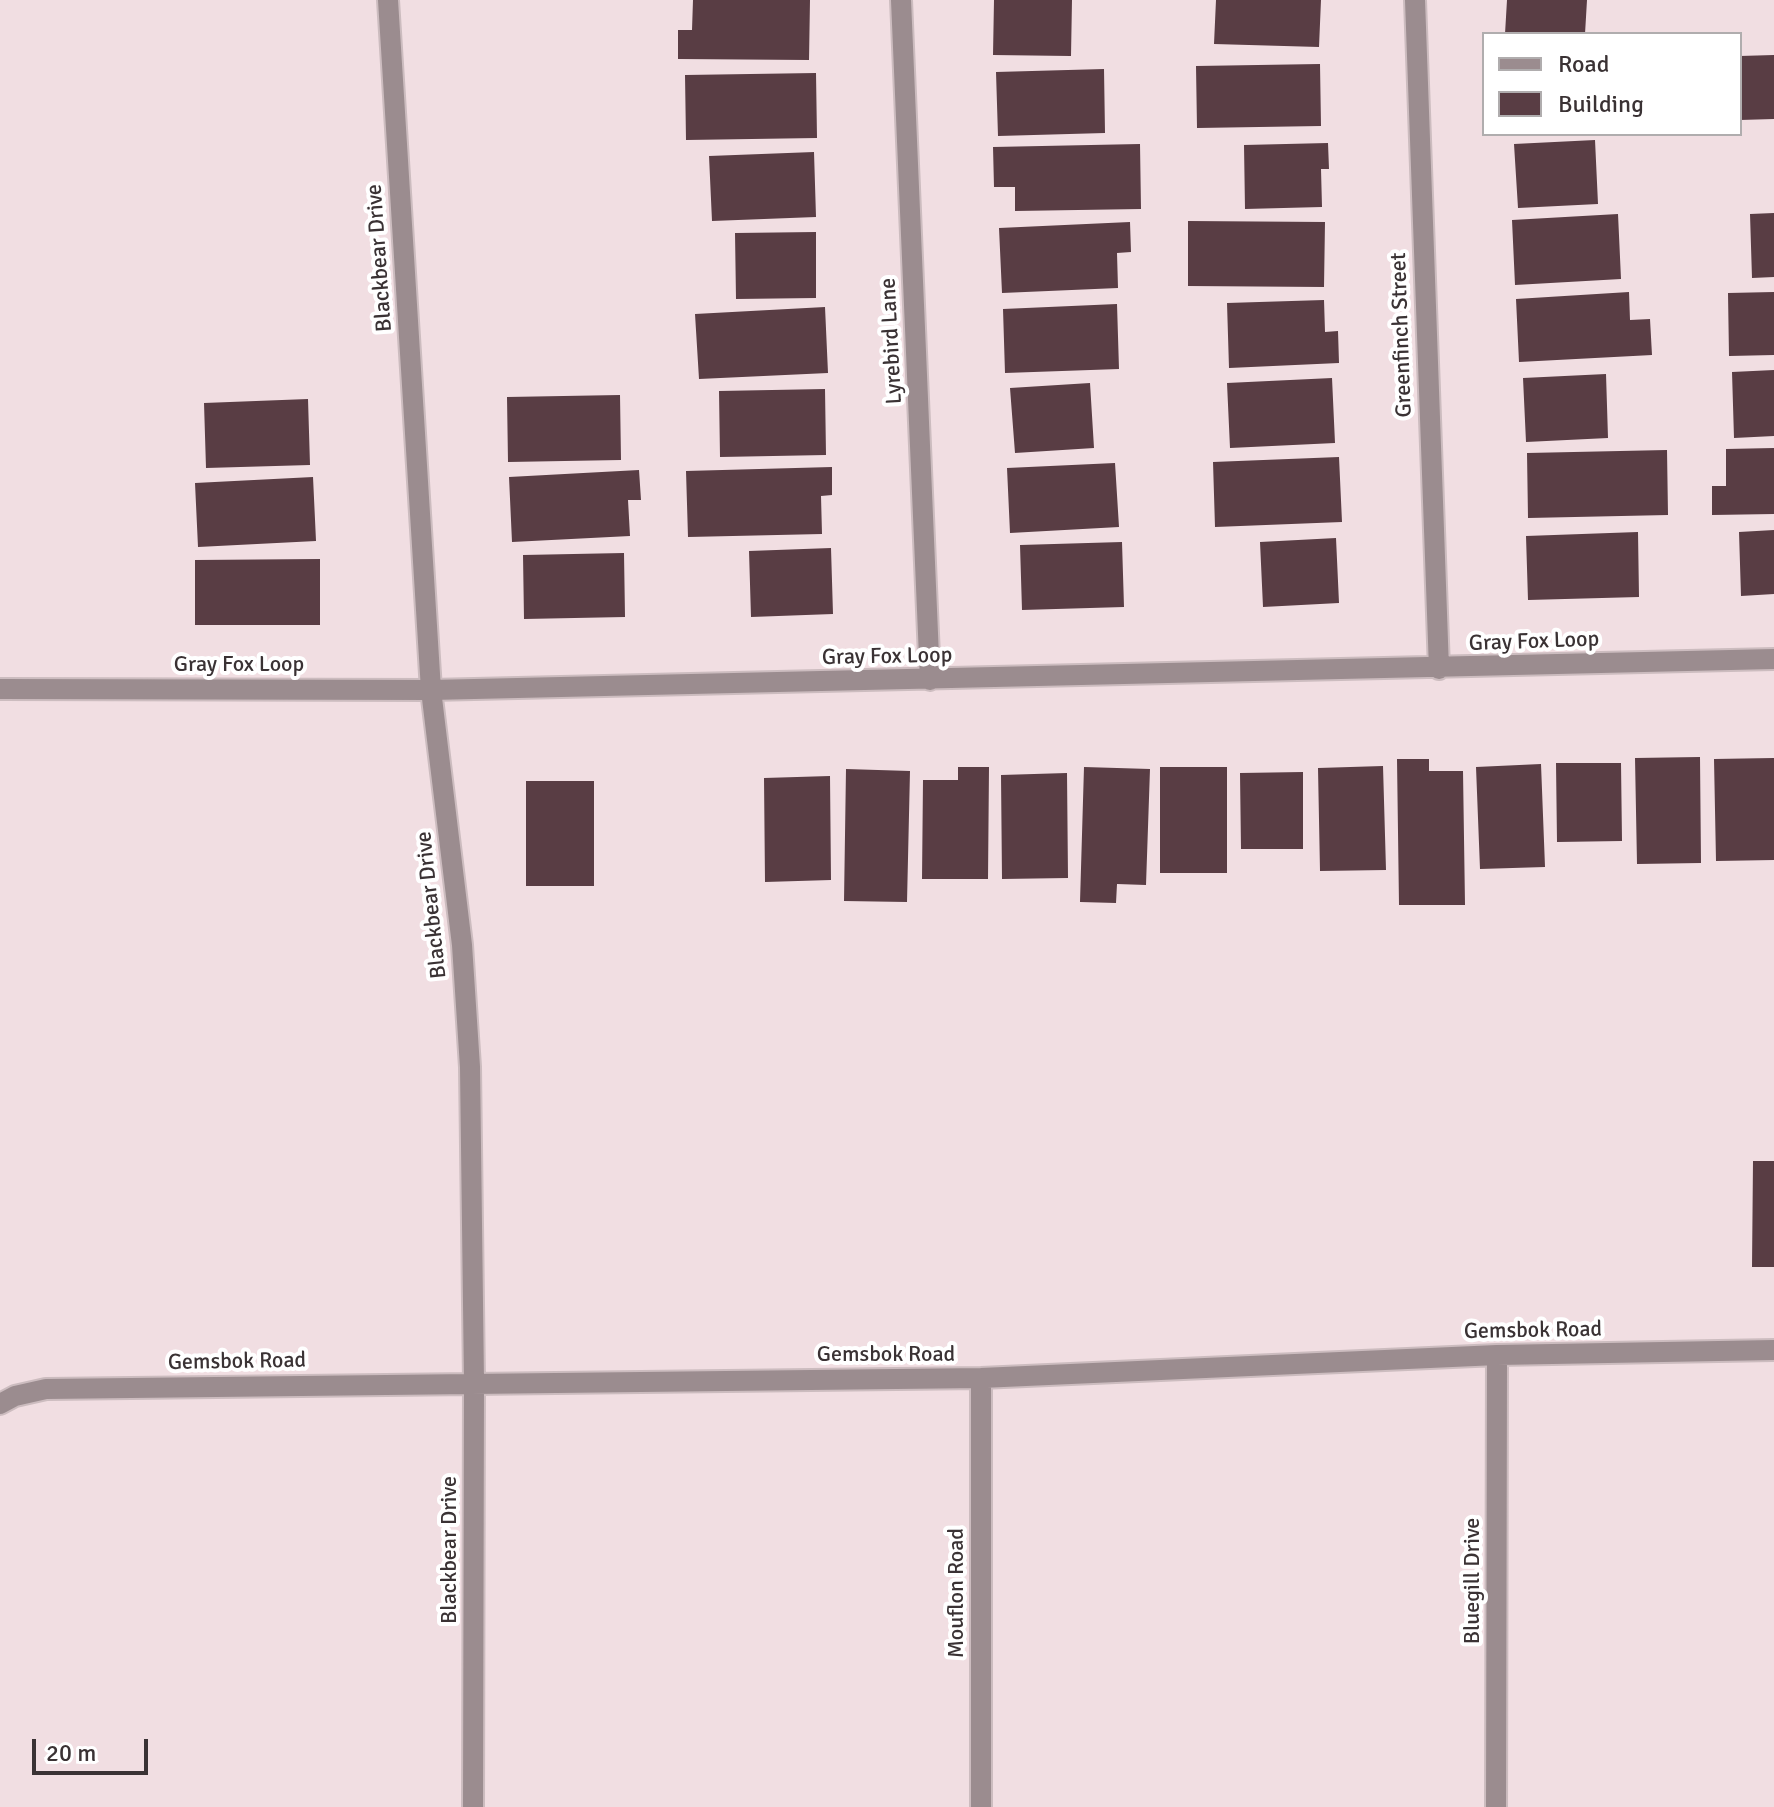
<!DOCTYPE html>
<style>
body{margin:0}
#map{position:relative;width:1774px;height:1807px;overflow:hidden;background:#f1dee2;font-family:Signika,sans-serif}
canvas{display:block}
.legend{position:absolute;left:1482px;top:32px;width:260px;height:104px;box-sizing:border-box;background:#fff;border:2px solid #b0adae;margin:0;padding:10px 14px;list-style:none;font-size:24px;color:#3a3234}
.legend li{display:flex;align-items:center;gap:16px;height:40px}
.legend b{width:40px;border:2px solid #b0adae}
.scale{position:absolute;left:32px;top:1739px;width:116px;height:36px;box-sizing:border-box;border:4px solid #3a3234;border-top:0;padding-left:10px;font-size:24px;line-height:28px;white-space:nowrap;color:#3a3234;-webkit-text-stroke:6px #fff;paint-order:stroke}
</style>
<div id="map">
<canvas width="1774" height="1807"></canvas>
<ul class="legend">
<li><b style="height:10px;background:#9b8c8f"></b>Road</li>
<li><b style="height:22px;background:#593d44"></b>Building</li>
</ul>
<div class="scale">20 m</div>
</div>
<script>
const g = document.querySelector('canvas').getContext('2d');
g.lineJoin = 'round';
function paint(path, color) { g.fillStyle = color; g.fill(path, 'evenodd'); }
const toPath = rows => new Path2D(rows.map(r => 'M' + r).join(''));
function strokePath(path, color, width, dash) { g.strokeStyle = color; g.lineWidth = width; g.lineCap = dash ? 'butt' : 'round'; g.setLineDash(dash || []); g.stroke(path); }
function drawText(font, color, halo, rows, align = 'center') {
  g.font = font + ' Signika,sans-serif'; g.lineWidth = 8; g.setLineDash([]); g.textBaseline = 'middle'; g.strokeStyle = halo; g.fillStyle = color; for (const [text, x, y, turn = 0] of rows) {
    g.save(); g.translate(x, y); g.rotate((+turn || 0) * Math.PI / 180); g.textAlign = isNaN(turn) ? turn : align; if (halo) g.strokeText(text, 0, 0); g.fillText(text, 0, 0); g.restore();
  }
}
paint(toPath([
 [693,0,810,0,809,60,678,59,678,30,692,30],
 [994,0,1072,0,1071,56,993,55],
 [1216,0,1321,0,1319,47,1214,44],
 [1507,0,1587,0,1585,34,1505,34],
 [1774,55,1774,119,1740,120,1740,56],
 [1320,64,1321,126,1197,128,1196,66],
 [1104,69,1105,133,998,136,996,72],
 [816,73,817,138,686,140,685,75],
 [1595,140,1598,204,1518,208,1514,144],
 [1328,143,1329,169,1321,169,1322,207,1245,209,1244,145],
 [1140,144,1141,209,1015,211,1015,187,994,187,993,147],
 [814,152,816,217,712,221,709,156],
 [1774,213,1774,277,1752,278,1750,214],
 [1618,214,1621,279,1515,285,1512,220],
 [1188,221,1325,222,1324,287,1188,286],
 [1130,222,1131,252,1117,253,1118,288,1002,293,999,228],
 [816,232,816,298,736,299,735,233],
 [1629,292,1630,320,1650,319,1652,355,1519,362,1516,299],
 [1774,292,1774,355,1729,356,1728,293],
 [1324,300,1325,332,1338,331,1339,363,1229,368,1227,303],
 [1117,304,1119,369,1005,373,1003,309],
 [825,307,828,373,699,379,695,314],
 [1774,370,1774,436,1734,438,1732,372],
 [1606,374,1608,438,1526,442,1523,378],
 [1332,378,1335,443,1230,448,1227,383],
 [1090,383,1094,448,1015,453,1010,388],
 [825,389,826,455,720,457,719,391],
 [620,395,621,460,508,462,507,397],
 [308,399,310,465,206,468,204,403],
 [1774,448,1774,514,1712,515,1712,486,1726,486,1726,449],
 [1667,450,1668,515,1528,518,1527,453],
 [1339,457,1342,522,1215,527,1213,462],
 [1115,463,1119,527,1010,533,1007,468],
 [832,467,832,495,821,496,822,534,688,537,686,471],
 [639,470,641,500,628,500,630,536,512,542,509,477],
 [313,477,316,541,198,547,195,483],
 [1774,530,1774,594,1741,596,1739,532],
 [1638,532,1639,597,1528,600,1526,536],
 [1336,538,1339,603,1263,607,1260,542],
 [1122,542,1124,607,1022,610,1020,545],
 [831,548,833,614,751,617,749,551],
 [624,553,625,617,524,619,523,555],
 [320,559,320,625,195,625,195,560],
 [1700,757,1701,863,1637,864,1635,758],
 [1774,758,1774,860,1716,861,1714,759],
 [1397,759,1429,759,1429,771,1463,771,1465,905,1399,905],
 [1556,763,1621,763,1622,841,1557,842],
 [1541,764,1545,867,1480,869,1476,767],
 [1383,766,1386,870,1320,871,1318,768],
 [958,767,989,767,988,879,922,879,923,780,958,780],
 [1084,767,1150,769,1146,885,1117,884,1116,903,1080,902],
 [1160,767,1227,767,1227,873,1160,873],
 [846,769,910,771,907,902,844,901],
 [1303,772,1303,849,1241,849,1240,773],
 [1067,773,1068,878,1002,879,1001,775],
 [830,776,831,880,765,882,764,778],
 [526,781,594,781,594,886,526,886],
 [1753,1161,1774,1161,1774,1267,1752,1267]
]), '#593d44');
const minor = toPath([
 [388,0,431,690,462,945,470,1067,474,1382,473,1807],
 [901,0,930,680],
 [1415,0,1439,669],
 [0,689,431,690,1774,659],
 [981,1378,981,1807],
 [0,1404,15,1396,46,1389,981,1378,1497,1355,1774,1350],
 [1496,1807,1497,1355]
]);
strokePath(minor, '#ccbcbf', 24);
strokePath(minor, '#9b8c8f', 20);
drawText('22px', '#3a3234', '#fff', [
 ["Blackbear Drive",380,258,-94],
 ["Greenfinch Street",1402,335,-92],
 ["Lyrebird Lane",892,341,-93],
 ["Gray Fox Loop",1534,642,-2],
 ["Gray Fox Loop",887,657,-1],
 ["Gray Fox Loop",239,665],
 ["Blackbear Drive",432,905,-96],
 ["Gemsbok Road",1533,1331,-1],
 ["Gemsbok Road",886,1355],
 ["Gemsbok Road",237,1362,-1],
 ["Blackbear Drive",450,1550,-90],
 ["Bluegill Drive",1473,1581,-90],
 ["Mouflon Road",957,1593,-90]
]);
</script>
